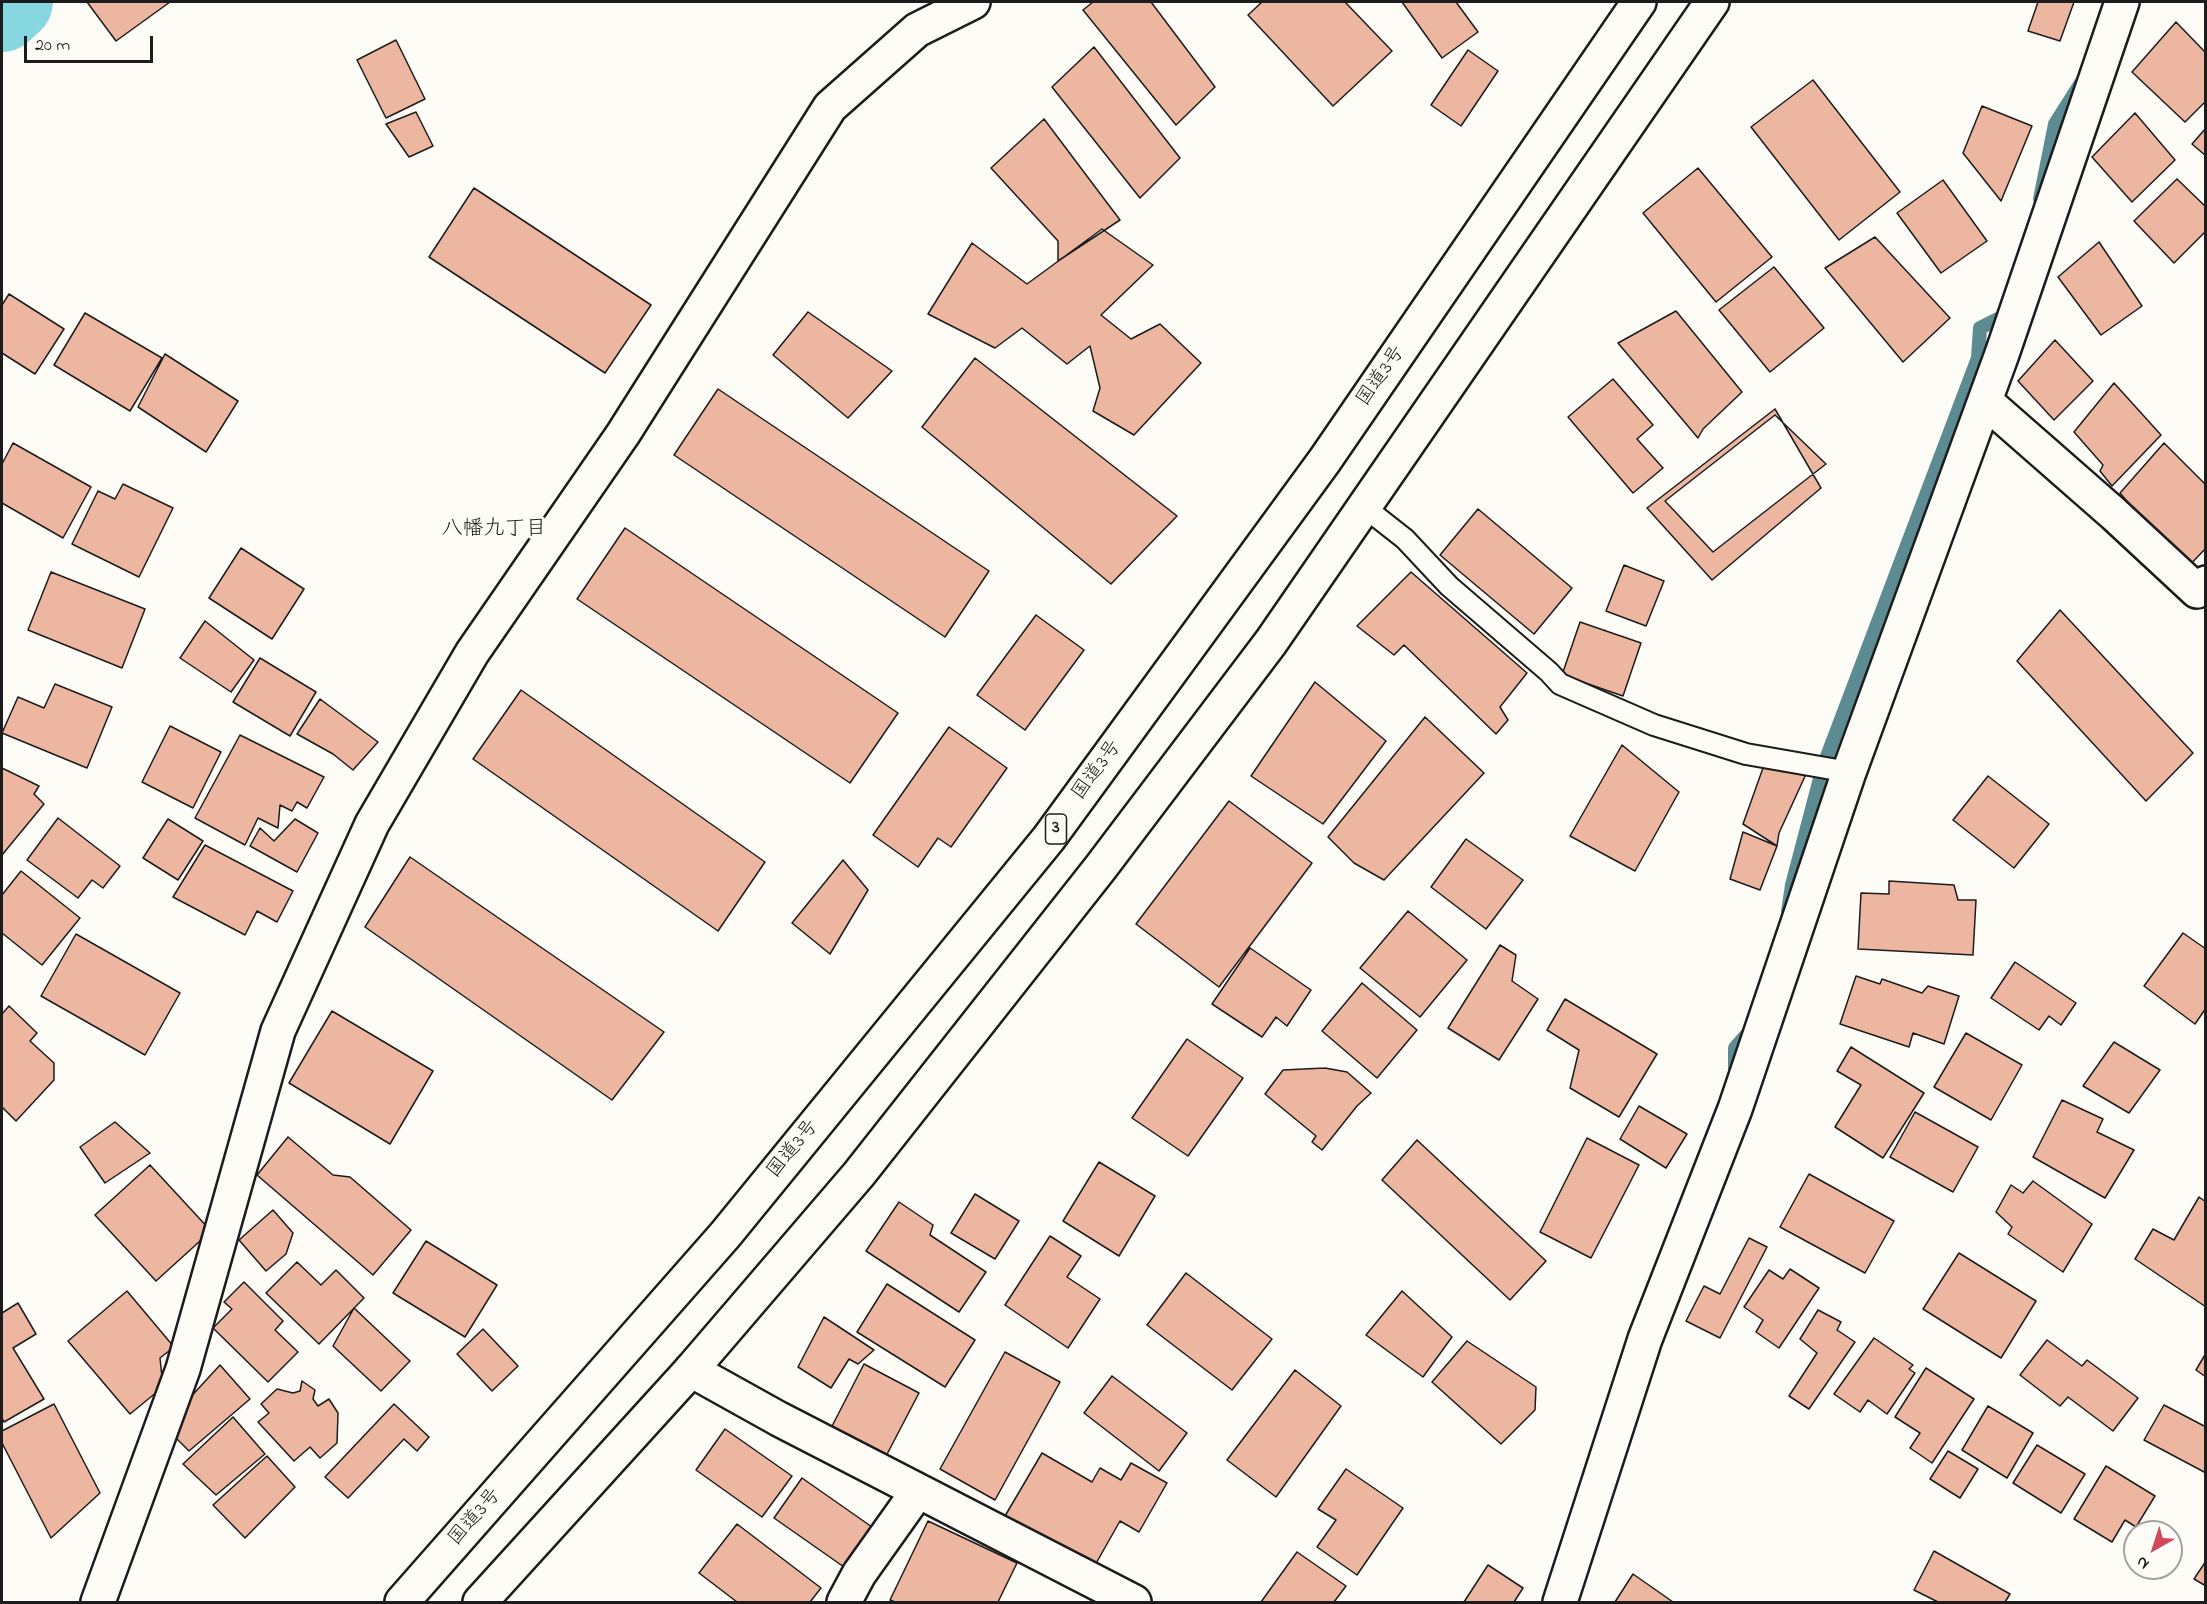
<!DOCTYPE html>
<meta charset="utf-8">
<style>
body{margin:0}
#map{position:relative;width:2207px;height:1604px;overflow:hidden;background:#fdfcf7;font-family:"Indie Flower",sans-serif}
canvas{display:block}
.frame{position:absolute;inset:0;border:3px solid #1c1c1c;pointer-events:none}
.north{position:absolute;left:2123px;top:1520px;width:60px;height:60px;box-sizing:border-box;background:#fdfcf7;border:2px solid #a3a29f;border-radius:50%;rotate:219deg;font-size:16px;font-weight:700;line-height:24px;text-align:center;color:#1c1c1c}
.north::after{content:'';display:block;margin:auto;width:21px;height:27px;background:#d1495b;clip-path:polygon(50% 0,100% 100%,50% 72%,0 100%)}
.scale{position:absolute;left:24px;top:36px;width:129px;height:27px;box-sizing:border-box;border:3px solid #1c1c1c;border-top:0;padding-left:8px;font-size:18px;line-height:21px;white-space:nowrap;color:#1c1c1c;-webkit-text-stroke:4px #fdfcf7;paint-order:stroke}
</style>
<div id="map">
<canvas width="2207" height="1604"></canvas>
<div class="frame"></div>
<div class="north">N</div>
<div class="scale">20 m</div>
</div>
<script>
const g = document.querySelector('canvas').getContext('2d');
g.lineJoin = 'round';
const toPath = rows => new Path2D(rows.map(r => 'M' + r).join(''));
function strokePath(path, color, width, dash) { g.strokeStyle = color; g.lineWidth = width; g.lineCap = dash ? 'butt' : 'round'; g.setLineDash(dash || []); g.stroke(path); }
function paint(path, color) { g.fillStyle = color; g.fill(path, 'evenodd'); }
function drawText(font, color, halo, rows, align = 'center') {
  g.font = font + ' "Indie Flower","Klee One",sans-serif'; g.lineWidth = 6; g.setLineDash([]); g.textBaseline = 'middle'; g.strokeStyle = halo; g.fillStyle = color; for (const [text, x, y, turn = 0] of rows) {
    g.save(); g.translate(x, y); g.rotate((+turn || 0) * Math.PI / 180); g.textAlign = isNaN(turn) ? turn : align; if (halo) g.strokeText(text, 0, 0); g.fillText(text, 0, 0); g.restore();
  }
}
strokePath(toPath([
 [2040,199,2055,124,2081,83],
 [1788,912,1792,885,1823,767,1978,358,1980,328,2012,312],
 [1735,1074,1735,1048,1751,1030]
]), '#5c8c92', 14);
strokePath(toPath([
 [2,13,14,2]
]), '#86d7e0', 78);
const building = toPath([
 [87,2,170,2,116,41,87,2],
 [1093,2,1151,2,1215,87,1176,125,1083,10,1093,2],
 [1262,2,1345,2,1392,51,1333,106,1248,15,1262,2],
 [1402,2,1456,2,1478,32,1442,58,1402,2],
 [2038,2,2074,2,2060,41,2028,31,2038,2],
 [2176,22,2206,53,2206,101,2185,122,2132,72,2176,22],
 [396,40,425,99,386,118,357,60,396,40],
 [1094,47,1180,158,1140,198,1052,87,1094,47],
 [1468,50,1498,71,1461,126,1431,105,1468,50],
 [1813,80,1900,192,1839,240,1751,127,1813,80],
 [1982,106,2032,126,2001,201,1963,153,1982,106],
 [416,112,433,146,409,157,386,124,416,112],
 [2135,113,2175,160,2132,202,2092,157,2135,113],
 [1044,119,1120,220,1058,261,1058,241,991,168,1044,119],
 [2206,128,2206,156,2192,144,2206,128],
 [1698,168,1772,257,1716,302,1643,213,1698,168],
 [2177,179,2206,207,2206,231,2174,263,2134,221,2177,179],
 [1943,180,1987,241,1941,273,1897,213,1943,180],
 [474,188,651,305,605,373,429,257,474,188],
 [1102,229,1153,265,1101,315,1131,339,1160,324,1201,363,1134,435,1093,411,1100,388,1090,346,1067,364,1022,328,995,348,928,314,972,243,1027,284,1102,229],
 [1875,237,1950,318,1903,362,1825,268,1875,237],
 [2099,242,2142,306,2101,335,2058,277,2099,242],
 [1774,267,1824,328,1770,372,1719,310,1774,267],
 [9,294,64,329,35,374,2,353,2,305,9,294],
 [1676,311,1742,392,1703,429,1698,438,1618,343,1676,311],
 [808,312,892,371,848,418,773,355,808,312],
 [85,313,162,358,130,411,54,365,85,313],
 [2055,340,2093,381,2054,420,2018,381,2055,340],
 [165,354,238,401,206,452,138,407,165,354],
 [975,358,1177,516,1111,584,922,427,975,358],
 [1613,379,1653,425,1637,439,1663,468,1633,493,1568,417,1613,379],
 [2114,383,2161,435,2112,486,2100,471,2103,465,2074,432,2114,383],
 [718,389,989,571,945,637,674,455,718,389],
 [1775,409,1821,488,1712,580,1647,508,1775,409],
 [1775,415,1826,464,1713,552,1665,501,1775,415],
 [13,443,91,487,63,538,2,503,2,464,13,443],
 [2164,443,2206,485,2206,548,2185,570,2120,493,2164,443],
 [123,484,173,508,139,577,72,544,98,491,115,499,123,484],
 [1478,509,1572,588,1534,634,1440,555,1478,509],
 [625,528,898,713,850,783,577,599,625,528],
 [241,548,304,589,272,639,209,598,241,548],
 [1624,565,1664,581,1646,626,1606,611,1624,565],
 [51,572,145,609,122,668,28,630,51,572],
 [1411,572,1527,673,1500,707,1508,720,1496,734,1404,645,1394,655,1357,626,1411,572],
 [2060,610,2193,753,2146,801,2017,661,2060,610],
 [1036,615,1084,650,1025,730,977,695,1036,615],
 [205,621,254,660,231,692,180,658,205,621],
 [1580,622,1641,643,1623,696,1562,675,1580,622],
 [260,658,316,692,290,736,233,702,260,658],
 [1315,682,1386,741,1323,824,1251,776,1315,682],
 [55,684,112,707,87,768,2,733,18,697,44,708,55,684],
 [521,690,765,862,718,931,473,759,521,690],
 [320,699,378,742,353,770,333,754,297,734,320,699],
 [1425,717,1484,773,1384,880,1354,863,1328,837,1425,717],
 [170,726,221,752,193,808,142,782,170,726],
 [949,727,1007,768,951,847,938,838,918,867,873,835,949,727],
 [240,735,324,777,307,808,297,802,292,811,280,805,278,828,258,818,245,845,195,818,240,735],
 [1622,745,1679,792,1635,871,1570,836,1622,745],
 [1768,754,1807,772,1779,833,1777,846,1743,824,1768,754],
 [2,768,39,786,34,794,44,804,2,855,2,768],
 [1988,776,2049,824,2014,868,1953,820,1988,776],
 [1229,801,1312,863,1219,987,1136,924,1229,801],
 [58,818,120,866,103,888,92,880,78,898,27,860,58,818],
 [168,819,203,841,178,880,143,858,168,819],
 [295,819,318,833,297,872,250,846,260,828,274,841,295,819],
 [1743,832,1777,846,1760,890,1730,879,1743,832],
 [1466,839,1523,880,1486,929,1431,887,1466,839],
 [205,845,293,891,277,922,257,911,245,935,173,897,205,845],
 [410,857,664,1032,612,1100,365,927,410,857],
 [843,860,868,890,830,954,792,923,843,860],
 [21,871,80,918,42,965,2,933,2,895,21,871],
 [1889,881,1954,885,1958,900,1976,900,1973,955,1858,949,1861,893,1889,894,1889,881],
 [1408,911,1467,960,1420,1017,1360,968,1408,911],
 [2183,933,2206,949,2206,1008,2195,1024,2144,986,2183,933],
 [76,934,180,993,145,1055,41,996,76,934],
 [1500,945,1516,955,1512,981,1538,999,1499,1060,1448,1028,1500,945],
 [1250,948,1311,990,1287,1026,1276,1017,1262,1037,1212,1004,1250,948],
 [2015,962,2076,1003,2061,1025,2049,1016,2039,1030,1991,998,2015,962],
 [1856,976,1880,984,1882,979,1922,993,1928,986,1959,996,1944,1044,1913,1033,1909,1047,1840,1024,1856,976],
 [1362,983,1417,1030,1377,1078,1322,1031,1362,983],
 [1565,999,1657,1054,1619,1117,1570,1088,1579,1050,1547,1030,1565,999],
 [9,1006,37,1033,30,1041,54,1063,54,1080,16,1121,2,1107,2,1014,9,1006],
 [332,1011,433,1071,390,1144,289,1083,332,1011],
 [1966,1033,2022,1065,1991,1120,1934,1087,1966,1033],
 [1187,1039,1243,1078,1188,1156,1132,1118,1187,1039],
 [2114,1042,2160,1070,2129,1113,2083,1086,2114,1042],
 [1851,1047,1924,1093,1883,1158,1835,1127,1861,1085,1837,1071,1851,1047],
 [1325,1068,1347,1072,1371,1093,1357,1106,1322,1150,1312,1142,1316,1136,1265,1094,1283,1070,1325,1068],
 [2062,1100,2103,1119,2097,1132,2134,1150,2105,1198,2033,1157,2062,1100],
 [1639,1106,1687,1134,1666,1168,1620,1139,1639,1106],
 [1915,1112,1978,1147,1953,1192,1890,1157,1915,1112],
 [115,1122,150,1153,105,1183,80,1147,115,1122],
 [288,1137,333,1175,350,1177,411,1230,373,1275,257,1175,288,1137],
 [1587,1138,1639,1165,1591,1258,1540,1232,1587,1138],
 [1417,1140,1546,1261,1510,1300,1382,1180,1417,1140],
 [1099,1162,1155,1196,1119,1256,1063,1221,1099,1162],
 [150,1165,211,1231,156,1281,95,1215,150,1165],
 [1809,1174,1894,1221,1865,1273,1780,1227,1809,1174],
 [2033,1181,2092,1224,2063,1272,2008,1234,2012,1227,1996,1212,2011,1185,2023,1193,2033,1181],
 [975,1194,1019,1221,995,1259,951,1233,975,1194],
 [2199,1197,2206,1202,2206,1307,2135,1259,2153,1229,2174,1240,2199,1197],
 [899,1202,933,1225,930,1235,986,1272,959,1312,866,1251,899,1202],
 [273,1210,293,1233,286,1254,266,1271,239,1240,273,1210],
 [1050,1236,1081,1256,1067,1277,1100,1299,1068,1348,1005,1305,1050,1236],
 [1749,1238,1767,1247,1720,1338,1686,1321,1704,1286,1720,1294,1749,1238],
 [426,1241,497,1285,465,1337,393,1293,426,1241],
 [1959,1253,2036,1301,2001,1358,1923,1309,1959,1253],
 [297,1262,321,1285,336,1270,364,1298,319,1344,266,1293,297,1262],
 [1790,1269,1819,1288,1779,1348,1756,1332,1763,1320,1744,1307,1769,1270,1783,1279,1790,1269],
 [1186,1273,1272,1339,1232,1390,1147,1325,1186,1273],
 [244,1282,283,1321,275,1330,298,1352,268,1382,213,1328,232,1309,224,1302,244,1282],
 [887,1284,975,1340,945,1387,857,1332,887,1284],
 [127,1291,174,1347,160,1358,163,1387,130,1414,68,1341,127,1291],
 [1402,1291,1452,1337,1423,1377,1366,1335,1402,1291],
 [18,1303,36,1334,13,1348,44,1399,4,1422,2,1418,2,1313,18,1303],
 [354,1308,410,1361,381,1391,333,1346,354,1308],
 [1818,1310,1841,1322,1837,1330,1855,1342,1809,1409,1789,1396,1817,1353,1800,1339,1818,1310],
 [824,1317,874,1350,858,1364,849,1359,831,1388,798,1367,824,1317],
 [483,1329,518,1366,492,1391,457,1354,483,1329],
 [1874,1338,1913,1365,1909,1369,1915,1373,1887,1414,1868,1400,1860,1412,1834,1394,1874,1338],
 [2047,1340,2082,1366,2087,1360,2138,1398,2113,1431,2068,1397,2060,1406,2020,1375,2047,1340],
 [1467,1341,1536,1387,1535,1410,1501,1444,1432,1382,1467,1341],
 [1005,1352,1060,1382,995,1500,940,1469,1005,1352],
 [2206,1353,2206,1377,2196,1370,2206,1353],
 [864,1364,919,1393,884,1460,829,1432,864,1364],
 [220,1365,250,1399,189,1451,164,1426,220,1365],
 [1926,1368,1974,1399,1932,1463,1910,1448,1920,1433,1895,1417,1926,1368],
 [1295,1370,1341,1406,1276,1497,1227,1460,1295,1370],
 [1112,1376,1187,1433,1159,1471,1084,1413,1112,1376],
 [302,1381,315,1390,313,1399,318,1406,329,1399,338,1413,337,1443,320,1458,310,1447,294,1461,258,1422,269,1413,261,1404,277,1389,293,1393,300,1391,302,1381],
 [54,1404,100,1493,51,1538,2,1443,2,1431,54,1404],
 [394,1404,429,1437,417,1451,404,1439,348,1498,325,1477,394,1404],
 [2164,1405,2206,1427,2206,1473,2144,1440,2164,1405],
 [1988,1406,2033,1433,2007,1478,1962,1450,1988,1406],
 [233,1417,265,1454,216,1495,183,1464,233,1417],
 [725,1429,792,1476,762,1517,696,1470,725,1429],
 [2037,1445,2085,1474,2061,1513,2013,1483,2037,1445],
 [1948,1451,1978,1469,1960,1498,1930,1479,1948,1451],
 [1042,1453,1092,1482,1100,1468,1121,1480,1131,1463,1167,1483,1139,1532,1120,1521,1094,1567,1005,1516,1042,1453],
 [267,1456,295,1487,245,1538,213,1505,267,1456],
 [2106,1466,2155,1496,2136,1527,2125,1520,2112,1542,2074,1519,2106,1466],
 [1346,1469,1403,1508,1357,1575,1317,1547,1336,1520,1318,1509,1346,1469],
 [802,1478,872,1527,844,1567,774,1518,802,1478],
 [928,1521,1017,1563,998,1602,895,1602,890,1600,928,1521],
 [737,1524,821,1588,810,1602,737,1602,699,1573,737,1524],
 [1934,1551,2010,1594,2005,1602,1938,1602,1914,1590,1934,1551],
 [1297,1552,1346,1586,1334,1602,1261,1602,1297,1552],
 [2206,1561,2206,1586,2194,1579,2206,1561],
 [1488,1565,1523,1588,1514,1602,1464,1602,1488,1565],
 [1633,1574,1673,1602,1615,1602,1633,1574]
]);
paint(building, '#edb6a1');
strokePath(building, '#1c1c1c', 1.5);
const lane = toPath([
 [1363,506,1405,539,1449,586,1549,672,1560,684,1654,725,1746,754,1849,772]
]);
const street = toPath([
 [1985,401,2114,514,2197,591,2206,583],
 [691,1370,779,1419,1134,1602],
 [98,1602,183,1369,278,1031,372,824,472,653,623,434,830,107,917,30,973,2],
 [844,1602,859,1574,918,1491],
 [1560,1602,1645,1339,1735,1109,1849,772,2002,354,2122,2]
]);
const highway = toPath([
 [402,1602,725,1235,1049,838,1325,460,1639,2],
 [480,1602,691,1370,859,1174,1101,867,1271,642,1712,2]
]);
strokePath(lane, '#1c1c1c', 24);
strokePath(street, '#1c1c1c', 38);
strokePath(highway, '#1c1c1c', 38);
strokePath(lane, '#fdfcf7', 20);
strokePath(street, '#fdfcf7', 33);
strokePath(highway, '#fdfcf7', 33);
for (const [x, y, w] of [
 [1056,829,21]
]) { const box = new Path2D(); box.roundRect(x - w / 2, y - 15, w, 30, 4.5); g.fillStyle = '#fdfcf7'; g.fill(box); strokePath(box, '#1c1c1c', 1.5); }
drawText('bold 18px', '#1c1c1c', null, [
 ["3",1056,829]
]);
drawText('20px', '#1c1c1c', '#fdfcf7', [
 ["国道3号",1382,377,-55],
 ["国道3号",1098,771,-54],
 ["国道3号",794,1150,-51],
 ["国道3号",476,1518,-49]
]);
drawText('21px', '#1c1c1c', '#fdfcf7', [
 ["八幡九丁目",494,531]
]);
</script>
